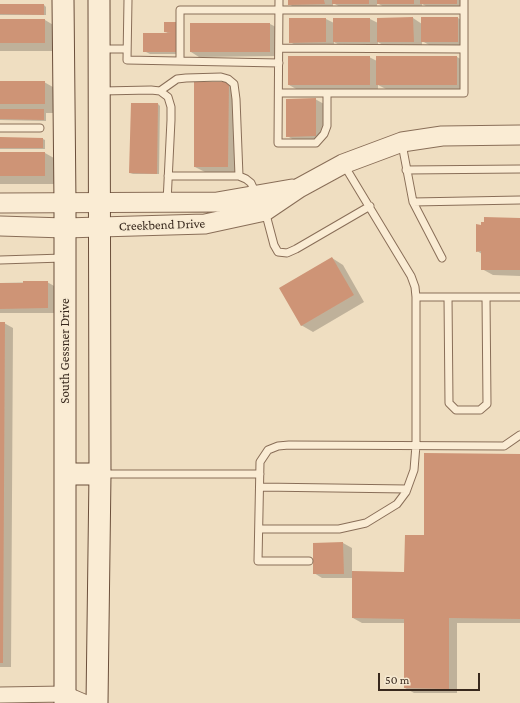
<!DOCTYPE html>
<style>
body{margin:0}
#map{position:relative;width:520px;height:703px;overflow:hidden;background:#efdec1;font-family:"Crimson Pro",serif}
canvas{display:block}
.scale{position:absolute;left:378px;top:673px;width:102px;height:18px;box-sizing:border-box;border:2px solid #38281d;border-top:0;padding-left:5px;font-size:12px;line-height:14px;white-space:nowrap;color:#38281d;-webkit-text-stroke:3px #f6e9d1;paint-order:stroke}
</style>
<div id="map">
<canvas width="520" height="703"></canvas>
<div class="scale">50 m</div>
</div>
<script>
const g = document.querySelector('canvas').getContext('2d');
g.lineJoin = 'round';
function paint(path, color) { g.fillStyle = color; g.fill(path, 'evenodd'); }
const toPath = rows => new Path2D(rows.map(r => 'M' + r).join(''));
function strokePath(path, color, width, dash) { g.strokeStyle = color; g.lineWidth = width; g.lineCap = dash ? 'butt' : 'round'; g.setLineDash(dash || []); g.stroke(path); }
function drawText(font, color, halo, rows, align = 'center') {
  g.font = font + ' "Crimson Pro",serif'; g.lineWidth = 3; g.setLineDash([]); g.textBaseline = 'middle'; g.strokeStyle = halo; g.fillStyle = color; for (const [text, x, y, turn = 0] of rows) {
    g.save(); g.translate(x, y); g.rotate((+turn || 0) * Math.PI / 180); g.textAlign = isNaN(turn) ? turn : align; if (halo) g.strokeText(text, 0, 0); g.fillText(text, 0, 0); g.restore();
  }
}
paint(toPath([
 [289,0,465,0,465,8,430,8,422,4,422,8,386,8,377,3,377,8,342,8,333,3,333,9,297,9,289,4],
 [0,5,44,5,46,7,46,15,0,15],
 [413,18,422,24,458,18,466,23,466,46,431,46,422,41,422,47,386,47,378,42,378,47,343,47,334,42,334,47,299,47,290,42,326,19,334,23,370,19,378,23,378,19],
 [0,20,45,20,60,29,60,51,0,51],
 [165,23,183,37,184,54,150,54,144,51,169,34,165,31],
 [270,24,278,28,278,56,199,57,191,52],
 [369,57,377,61,377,57,457,57,466,62,466,90,386,89,378,85,378,89,298,90,289,85],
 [0,82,44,82,60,91,60,113,46,113,46,121,0,120],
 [228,83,239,90,239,173,207,173,195,167],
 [315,99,324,104,324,141,296,141,287,136],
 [158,104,160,106,159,174,133,174,130,173],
 [0,138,43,139,45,140,45,149,0,149],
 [0,153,45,153,61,162,61,184,0,184],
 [520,219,520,276,493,275,482,269,482,254,477,251,482,226],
 [332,258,343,265,364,302,313,332,301,325],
 [47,282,56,287,56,313,0,313,0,283],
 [0,323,4,323,13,328,11,667,0,667],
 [520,455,520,623,457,623,457,693,414,693,405,688,405,623,362,623,353,618,353,578,322,578,314,573,314,544,343,543,352,548,352,572,405,573,424,536]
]), '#0003');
paint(toPath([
 [288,0,324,0,325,4,288,5],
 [332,0,369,0,369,4,332,4],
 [377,0,414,0,414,4,377,4],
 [420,0,457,0,457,4,420,4],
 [0,4,44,4,44,15,0,14],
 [413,17,414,42,377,42,377,18],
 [421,17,458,17,458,42,421,42],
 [289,18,326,18,326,42,289,43],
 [333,18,370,18,370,42,333,42],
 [0,19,45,19,45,43,0,43],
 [164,22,177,22,178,52,143,52,143,33,171,33,164,32],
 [190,23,270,23,270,52,190,52],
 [288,56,370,56,370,85,288,85],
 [376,56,457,56,457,85,376,85],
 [0,81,45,81,45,104,0,104],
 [194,82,229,82,228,167,194,167],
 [316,98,316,136,286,137,286,99],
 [131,103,158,103,157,174,129,173],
 [0,109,44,109,44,120,0,119],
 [0,137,43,138,43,148,0,148],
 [0,152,45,152,45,176,0,176],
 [484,217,520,218,520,270,481,270,481,251,476,252,476,224,481,225,481,222,484,222],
 [332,257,354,295,301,326,279,288],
 [23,281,48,281,48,308,0,309,0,283,23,283],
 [0,322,5,322,3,663,0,663],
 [424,453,520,454,520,619,449,618,449,689,404,688,404,619,352,618,352,571,404,572,405,535,424,535],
 [343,542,344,574,313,574,313,543]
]), '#ce9476');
const service = toPath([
 [128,0,127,60,279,63],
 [279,0,278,143,316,143,324,134,327,126,327,94],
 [279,48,464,49],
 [101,49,127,49],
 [180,61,180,10,464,10],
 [102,91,151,90,160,91,168,97,171,107,171,120,167,202],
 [160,91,177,79,186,78,221,77,228,79,234,84,236,99,239,176],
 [279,93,464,93,464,0],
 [0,128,40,128],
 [402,144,413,202,442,258],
 [406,170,520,169],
 [168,176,239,176,246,179,251,183,256,194],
 [413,202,520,200],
 [265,211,274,245,278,252,287,253,296,249,370,206],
 [0,260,63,258],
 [416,297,520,297],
 [448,297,449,403,456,410,480,410,487,404,486,297],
 [102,474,260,474],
 [260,487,407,489],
 [259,529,339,529,366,523,397,504,406,492,414,470,416,445,416,297,415,287,411,276,344,165],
 [309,561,258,561,260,462,268,450,278,446,289,445,504,446,520,435]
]);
const minor = toPath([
 [0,695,65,694,86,703]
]);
const tertiary = toPath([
 [0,203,217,202,292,189],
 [0,226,65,228,205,224,265,211,299,188,343,164,402,142,442,136,520,135]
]);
const secondary = toPath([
 [63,0,65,203,65,703],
 [65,474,100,474],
 [97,703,100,474,99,0]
]);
strokePath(service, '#896e58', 9);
strokePath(minor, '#896e58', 17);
strokePath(tertiary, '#896e58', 21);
strokePath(secondary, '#6b4f3b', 23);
strokePath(service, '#faecd4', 7);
strokePath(minor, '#faecd4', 15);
strokePath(tertiary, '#faecd4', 19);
strokePath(secondary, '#faecd4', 21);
drawText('13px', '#38281d', '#f6e9d1', [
 ["Creekbend Drive",162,225,-2],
 ["South Gessner Drive",65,351,-90]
]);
</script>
